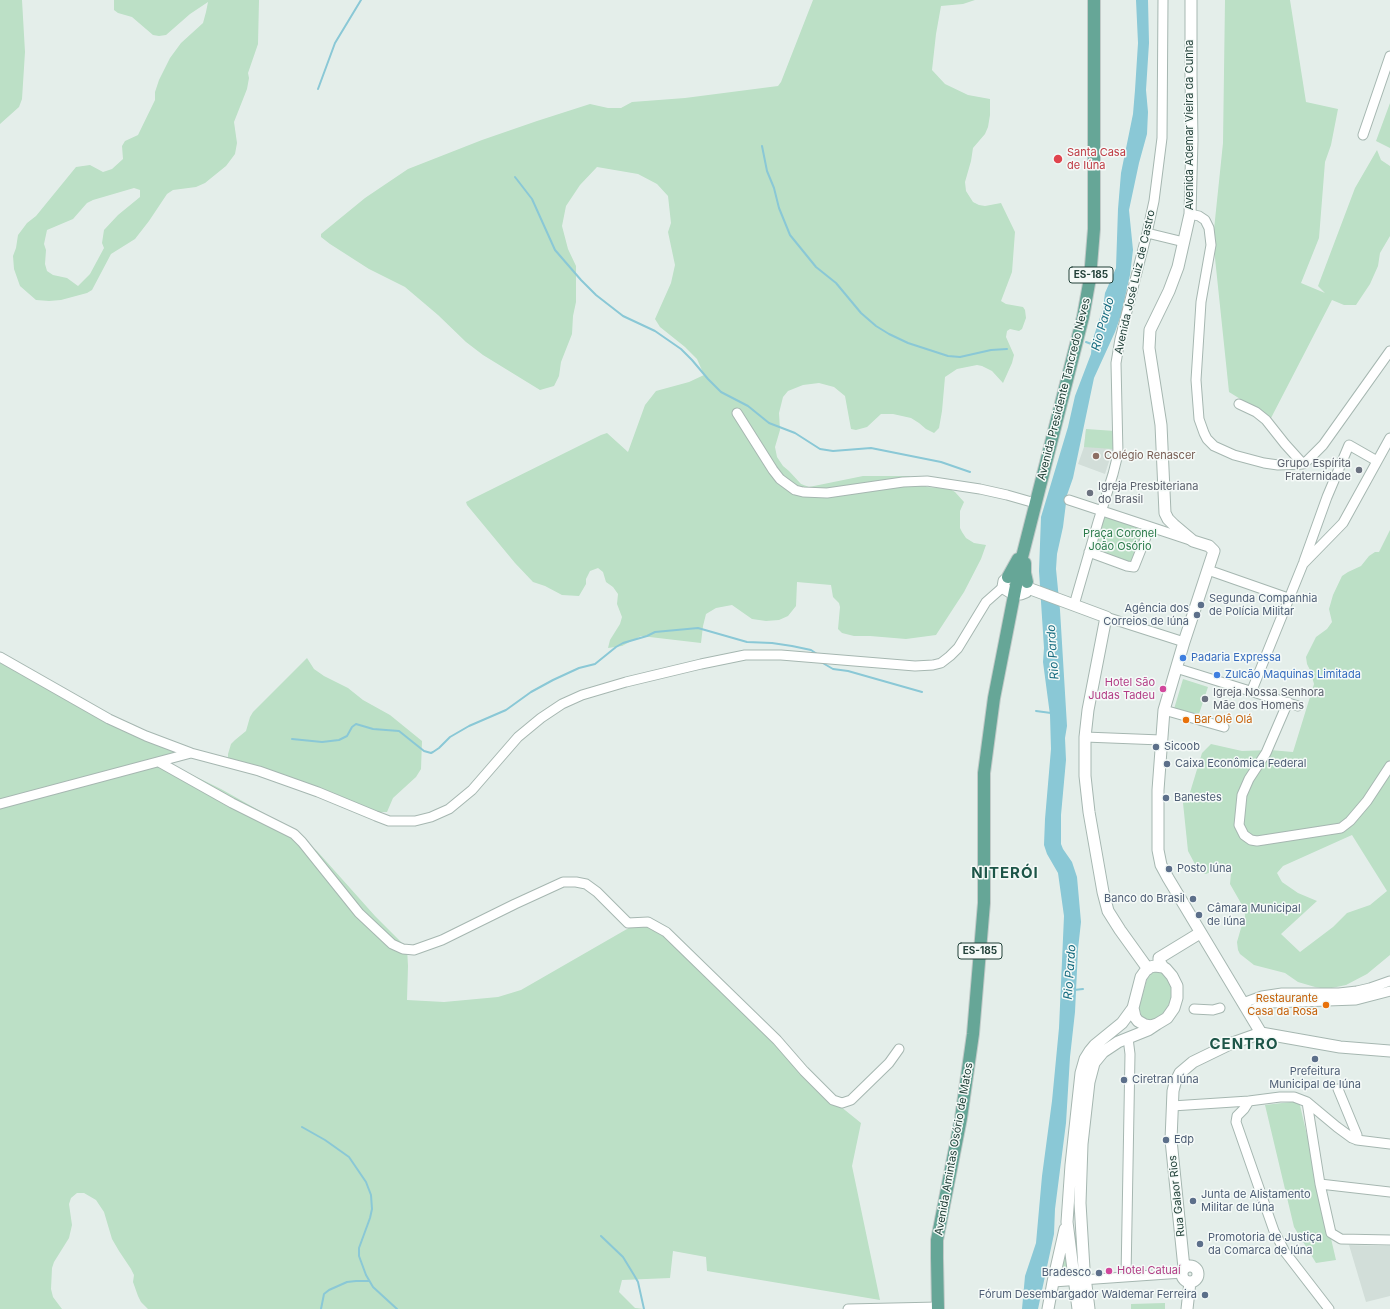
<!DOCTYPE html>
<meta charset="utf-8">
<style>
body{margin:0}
canvas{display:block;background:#e4eeea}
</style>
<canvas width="1390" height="1309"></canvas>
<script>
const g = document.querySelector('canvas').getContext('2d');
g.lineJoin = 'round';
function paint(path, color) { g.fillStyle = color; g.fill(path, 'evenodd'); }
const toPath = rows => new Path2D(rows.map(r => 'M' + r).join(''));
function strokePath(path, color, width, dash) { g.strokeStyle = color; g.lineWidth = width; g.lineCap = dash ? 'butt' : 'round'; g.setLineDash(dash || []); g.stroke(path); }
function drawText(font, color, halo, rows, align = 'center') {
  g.font = font + ' Inter,sans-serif'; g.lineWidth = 3; g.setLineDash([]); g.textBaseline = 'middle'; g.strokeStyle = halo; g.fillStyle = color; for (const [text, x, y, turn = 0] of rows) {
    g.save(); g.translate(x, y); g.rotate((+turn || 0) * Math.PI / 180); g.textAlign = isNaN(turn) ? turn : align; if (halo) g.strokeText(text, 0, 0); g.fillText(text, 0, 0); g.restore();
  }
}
paint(toPath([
 [1086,429,1113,449,1105,474,1078,464,1084,447],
 [1349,1245,1390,1246,1390,1296,1366,1302]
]), '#d2ded9');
paint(toPath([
 [0,0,22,0,25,52,22,99,19,107,0,124],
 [114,0,259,0,258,44,248,73,249,78,247,89,234,122,237,143,235,154,226,166,205,183,196,187,173,190,167,194,149,221,135,239,111,254,92,290,87,293,61,300,49,301,36,300,20,286,14,269,13,256,16,248,18,235,27,223,36,216,76,167,90,165,103,172,112,169,123,159,122,146,125,141,138,135,155,100,155,92,159,80,170,58,181,43,203,23,206,12,208,2,190,14,166,35,159,36,153,35,132,17,118,13,114,10],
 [134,188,140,190,140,197,118,215,104,230,102,243,104,248,90,274,78,286,67,278,53,275,47,271,45,264,46,250,44,244,47,230,73,219,87,203,93,200],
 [813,0,975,0,963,4,941,6,936,34,932,70,945,84,968,95,990,99,990,115,988,127,985,134,973,148,971,161,965,182,966,191,973,202,979,205,985,206,1001,203,1015,232,1012,272,1001,301,1006,304,1023,307,1025,310,1026,318,1022,329,1019,331,1010,329,1007,331,1006,337,1014,355,1012,363,1003,383,992,371,982,366,977,365,957,369,945,377,942,411,939,428,934,433,926,429,919,423,911,418,893,414,881,414,867,427,856,430,851,429,845,396,834,387,819,383,803,385,788,391,783,397,779,413,780,430,775,447,777,457,783,466,789,471,801,484,809,487,863,476,909,476,927,487,950,489,955,492,964,502,960,511,960,528,962,532,966,538,974,543,986,545,981,559,964,592,936,635,906,639,870,636,854,636,842,633,838,629,840,607,839,603,833,597,831,585,797,582,796,606,788,616,779,620,766,621,752,619,732,605,716,608,706,614,703,626,701,643,641,636,622,646,608,648,610,640,620,624,622,617,617,604,618,594,613,587,606,582,603,572,598,568,590,571,586,579,586,584,579,596,562,595,545,586,533,582,515,563,467,505,466,502,601,435,607,433,628,452,645,405,656,391,689,382,704,375,697,359,685,347,660,327,655,319,671,283,675,265,668,232,671,223,668,196,657,184,638,174,597,167,580,185,566,206,562,226,568,249,576,266,576,302,573,316,572,334,561,362,559,376,554,386,540,390,483,355,466,342,438,315,405,287,369,269,330,244,321,237,321,234,365,198,408,169,482,140,537,121,590,104,608,108,621,108,632,102,685,98,778,86,781,82],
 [1225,0,1290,0,1306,102,1338,109,1331,145,1325,162,1319,238,1301,283,1325,293,1318,286,1355,188,1377,150,1381,160,1390,166,1390,236,1380,253,1378,266,1370,284,1356,305,1344,305,1332,300,1271,418,1229,392,1213,239,1223,143],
 [1390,103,1390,148,1376,141],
 [1086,429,1115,431,1113,449,1084,447],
 [1104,515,1145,529,1133,564,1095,551],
 [1390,530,1390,955,1367,974,1346,985,1327,989,1315,987,1298,982,1285,973,1254,965,1240,954,1238,950,1237,942,1241,928,1245,920,1245,915,1242,905,1230,884,1231,873,1221,867,1206,874,1202,873,1197,868,1188,851,1183,803,1185,800,1188,799,1202,753,1211,744,1242,751,1270,750,1293,752,1314,684,1310,670,1307,664,1306,657,1316,637,1327,629,1332,622,1329,609,1333,595,1342,576,1348,572,1361,566,1369,556,1375,552,1379,552],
 [1352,835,1387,891,1370,905,1347,913,1333,927,1300,952,1281,934,1317,901,1298,893,1282,882,1277,873,1283,866],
 [0,652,57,688,143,731,182,744,184,747,170,763,172,765,221,789,260,811,292,830,317,851,375,916,407,948,408,966,407,1000,444,1002,498,997,521,990,627,929,644,920,650,920,835,1102,861,1123,852,1166,880,1300,707,1271,706,1257,673,1251,670,1278,622,1280,619,1292,635,1308,644,1309,148,1309,141,1302,138,1296,133,1282,134,1275,131,1269,119,1251,112,1239,104,1212,96,1200,84,1193,77,1193,71,1198,69,1204,72,1225,69,1238,54,1262,52,1268,51,1289,53,1297,62,1309,0,1309],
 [307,658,314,669,324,676,348,688,363,700,390,715,422,741,421,769,416,777,393,798,387,812,378,812,321,788,228,759,228,754,231,744,235,740,246,731,250,717,253,712],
 [1183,679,1208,687,1198,717,1174,709],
 [1153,972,1161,972,1165,975,1171,987,1172,997,1166,1010,1159,1017,1150,1020,1142,1017,1139,1008,1147,979],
 [1299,1101,1336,1260,1316,1263,1294,1227,1265,1105],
 [1066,1242,1071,1274,1059,1274],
 [1165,1303,1165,1309,1131,1309,1131,1304]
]), '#bce0c6');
paint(toPath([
 [1136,0,1148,0,1149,43,1146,90,1148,112,1147,134,1139,163,1129,210,1133,250,1130,275,1121,315,1115,332,1094,378,1073,478,1067,495,1063,527,1057,554,1056,569,1060,610,1067,726,1065,738,1066,760,1061,815,1061,844,1063,849,1072,862,1077,877,1081,922,1078,949,1075,1012,1070,1057,1066,1123,1055,1209,1054,1234,1038,1309,1022,1309,1025,1276,1036,1243,1042,1176,1052,1101,1059,1028,1064,916,1058,873,1047,854,1044,845,1045,819,1051,749,1050,715,1043,662,1044,648,1039,571,1041,517,1068,427,1075,396,1091,354,1092,342,1103,308,1105,293,1116,268,1118,209,1121,173,1133,114,1135,90,1138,43]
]), '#8ac8d6');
strokePath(toPath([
 [318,89,335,43,361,0],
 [762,146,767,171,774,188,779,208,790,235,816,267,836,283,861,313,876,326,889,334,908,343,948,356,960,357,991,350,1007,349],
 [515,177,532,199,555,250,581,280,596,295,623,316,655,331,681,349,692,360,708,379,721,392,748,406,769,423,795,433,820,449,833,451,871,448,941,462,970,472],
 [1086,342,1094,345],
 [821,662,833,669,848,671,922,692],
 [1036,711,1051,713],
 [292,739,322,742,339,740,347,736,352,727,356,724,373,729,399,731,424,751,431,753,433,752,439,748,450,737,469,726,506,710,531,692,553,680,579,668,595,664,616,647,623,643,647,636,655,632,698,628,747,642,772,643,792,646,811,650,817,654],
 [1074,990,1083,989],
 [302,1127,325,1140,349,1157,366,1182,371,1195,372,1209,370,1218,359,1248,359,1256,366,1275,373,1287,397,1309],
 [601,1236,623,1257,634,1275,638,1282,644,1309],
 [321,1309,324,1294,329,1290,347,1282,356,1281,369,1281]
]), '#8ac8d6', 2);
const minor = toPath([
 [1363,135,1390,56],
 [1190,214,1199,216,1205,220,1209,228,1211,245,1201,302,1196,380,1199,419,1204,433,1207,439,1214,446,1234,455,1264,463,1278,465,1303,464,1308,460,1323,445,1390,351],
 [1147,233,1184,242],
 [1239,404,1256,412,1266,420,1285,444,1303,464],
 [737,413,773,470,780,479,795,490,803,492,827,493,903,482,927,481,980,489,1007,495,1035,503],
 [1069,500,1190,540],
 [1089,552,1127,566,1134,567,1150,527],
 [1304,561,1327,497,1349,445,1377,461],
 [1208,570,1288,598],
 [1074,605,1098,522,1113,474,1118,454,1116,363,1120,339,1147,233,1154,201,1162,138,1163,0],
 [1106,617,1184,642],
 [0,657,109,719,146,736,191,753,259,771,318,792,376,816,389,821,415,821,431,817,449,809,472,790,518,737,541,718,562,704,582,695,626,682,701,664,745,655,781,655,915,666,933,665,941,663,950,656,958,648,986,602,1003,587],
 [1176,668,1298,706],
 [1252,690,1303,564,1343,523,1390,438],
 [1288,702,1266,753,1249,779,1242,795,1239,825,1244,835,1251,840,1257,841,1341,828,1350,821,1367,801,1390,766],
 [1164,710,1224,727],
 [1085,737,1161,740],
 [159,762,232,803,294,834,302,842,359,913,392,944,403,949,414,950,442,940,515,904,563,882,576,882,586,884,597,892,628,923,648,922,666,932,777,1040,804,1071,833,1100,842,1103,851,1100,889,1063,899,1049],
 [0,804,191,753],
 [1243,1003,1262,996,1282,993,1339,993,1357,991,1370,988,1390,981],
 [1194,1009,1213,1010,1220,1008],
 [1248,1012,1262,1005,1270,1003,1356,1000,1390,991],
 [1338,1089,1357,1135,1357,1140],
 [1249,1101,1244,1109,1237,1116,1236,1122,1274,1231,1285,1252,1329,1309],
 [1307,1102,1320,1184,1331,1233,1341,1239,1390,1240],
 [1172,1106,1249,1101,1280,1097,1294,1097,1307,1102,1337,1127,1352,1138,1357,1140,1390,1144],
 [1320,1184,1390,1192],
 [1126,1277,1130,1054,1128,1038],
 [1053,1282,1182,1273],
 [848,1309,938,1307]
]);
const tertiary = toPath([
 [1191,0,1191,77,1192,139,1190,214,1178,267,1169,291,1150,330,1149,348,1161,425,1165,513,1168,519,1174,525,1193,541,1209,546,1214,551,1184,642,1164,710,1158,790,1158,850,1161,865,1168,878,1261,1033],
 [1010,576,1025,579,1027,582,1028,587,1026,592,1021,594,1010,592,1005,589,1003,587,1004,581,1010,576],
 [1028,588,1106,617,1088,710,1085,737,1085,776,1089,812,1103,892,1108,911,1120,930,1148,969],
 [1155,966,1163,967,1166,969,1172,976,1177,986,1177,998,1174,1008,1167,1018,1157,1024,1151,1026,1145,1025,1138,1021,1135,1017,1133,1008,1141,977,1146,970,1150,967,1155,966],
 [1163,967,1159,961,1159,958,1200,933],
 [1261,1033,1340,1047,1390,1051],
 '1182 1274a8 8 0 1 1 16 0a8 8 0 1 1-16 0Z',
 [1184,1268,1171,1140,1173,1091,1175,1083,1180,1073,1193,1062,1230,1044,1261,1033],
 [1048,1309,1053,1282,1065,1229],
 [1078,1309,1067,1222,1071,1165,1081,1073,1085,1059,1090,1051,1095,1045,1122,1023,1133,1008],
 [1089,1309,1084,1269,1080,1203,1082,1144,1089,1082,1094,1063,1103,1052,1118,1042,1148,1030,1157,1024],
 [1187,1309,1190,1282]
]);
const primary = toPath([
 [1025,563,1025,573,1027,582],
 [1008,577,1018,559],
 [938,1309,937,1258,937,1240,961,1118,973,1034,984,903,984,773,994,698,1020,565,1083,317,1090,278,1094,229,1094,0]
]);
strokePath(minor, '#a6b7b1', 11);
strokePath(tertiary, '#a6b7b1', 13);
strokePath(primary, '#c1cac8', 14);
strokePath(minor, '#fff', 9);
strokePath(tertiary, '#fff', 11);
strokePath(primary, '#66a697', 12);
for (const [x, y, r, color] of [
 [1058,159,5,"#e0444e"],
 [1096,456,4,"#8d6e63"],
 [1359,470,4,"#6b7280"],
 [1090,493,4,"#6b7280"],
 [1201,605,4,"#5c6f8a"],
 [1197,615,4,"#5c6f8a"],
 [1183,658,4,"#3f7fe0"],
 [1217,675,4,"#3f7fe0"],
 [1163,689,4,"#d1479c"],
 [1205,699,4,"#6b7280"],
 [1186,720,4,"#e8710a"],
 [1156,747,4,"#5c6f8a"],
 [1167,764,4,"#5c6f8a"],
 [1166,798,4,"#5c6f8a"],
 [1169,869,4,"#5c6f8a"],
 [1193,899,4,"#5c6f8a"],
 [1199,915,4,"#5c6f8a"],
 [1326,1005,4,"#e8710a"],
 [1315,1059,4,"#5c6f8a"],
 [1124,1080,4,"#5c6f8a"],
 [1166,1140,4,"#5c6f8a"],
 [1193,1201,4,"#5c6f8a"],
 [1200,1244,4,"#5c6f8a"],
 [1109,1271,4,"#d1479c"],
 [1099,1273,4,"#5c6f8a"],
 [1205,1295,4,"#5c6f8a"]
]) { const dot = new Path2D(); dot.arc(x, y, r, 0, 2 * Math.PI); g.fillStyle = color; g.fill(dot); strokePath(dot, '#f5faf8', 1.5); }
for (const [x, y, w] of [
 [1091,275,44],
 [980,951,44]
]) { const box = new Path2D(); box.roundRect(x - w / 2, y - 8, w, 16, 3); g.fillStyle = '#f5faf8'; g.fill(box); strokePath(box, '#224139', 1); }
drawText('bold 10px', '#224139', null, [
 ["ES-185",1091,275],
 ["ES-185",980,951]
]);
drawText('11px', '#224139', '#f5faf8', [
 ["Avenida Ademar Vieira da Cunha",1190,125,-90],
 ["Avenida José Luiz de Castro",1135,282,-77],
 ["Avenida Presidente Tancredo Neves",1064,389,-76],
 ["Avenida Amintas Osório de Matos",954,1149,-80],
 ["Rua Galaor Rios",1177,1196,-96]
]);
drawText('11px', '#be3a42', '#f5faf8', [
 ["Santa Casa",1067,153],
 ["de Iúna",1067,166]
], 'left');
drawText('11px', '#785e54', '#f5faf8', [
 ["Colégio Renascer",1104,456]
], 'left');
drawText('11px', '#5b616d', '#f5faf8', [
 ["Grupo Espírita",1351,464,"right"],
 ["Fraternidade",1351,477,"right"],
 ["Igreja Presbiteriana",1098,487],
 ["do Brasil",1098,500],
 ["Igreja Nossa Senhora",1213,693],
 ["Mãe dos Homens",1213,706]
], 'left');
drawText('11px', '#2a7a4a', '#f5faf8', [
 ["Praça Coronel",1120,534],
 ["João Osório",1120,547]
]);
drawText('11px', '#4e5e75', '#f5faf8', [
 ["Segunda Companhia",1209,599],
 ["de Polícia Militar",1209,612],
 ["Agência dos",1189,609,"right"],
 ["Correios de Iúna",1189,622,"right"],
 ["Sicoob",1164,747],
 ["Caixa Econômica Federal",1175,764],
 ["Banestes",1174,798],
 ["Posto Iúna",1177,869],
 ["Banco do Brasil",1185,899,"right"],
 ["Câmara Municipal",1207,909],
 ["de Iúna",1207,922],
 ["Prefeitura",1315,1072,"center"],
 ["Municipal de Iúna",1315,1085,"center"],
 ["Ciretran Iúna",1132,1080],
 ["Edp",1174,1140],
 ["Junta de Alistamento",1201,1195],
 ["Militar de Iúna",1201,1208],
 ["Promotoria de Justiça",1208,1238],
 ["da Comarca de Iúna",1208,1251],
 ["Bradesco",1091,1273,"right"],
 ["Fórum Desembargador Waldemar Ferreira",1197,1295,"right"]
], 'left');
drawText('11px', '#366cbe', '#f5faf8', [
 ["Padaria Expressa",1191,658],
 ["Zulcão Maquinas Limitada",1225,675]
], 'left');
drawText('11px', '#b23c85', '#f5faf8', [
 ["Hotel São",1155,683],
 ["Judas Tadeu",1155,696],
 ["Hotel Catuaí",1117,1271,"left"]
], 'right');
drawText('11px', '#c56008', '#f5faf8', [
 ["Bar Olê Olá",1194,720],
 ["Restaurante",1318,999,"right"],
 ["Casa da Rosa",1318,1012,"right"]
], 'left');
drawText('italic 12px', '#186d81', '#f5faf8', [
 ["Rio Pardo",1103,324,-74],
 ["Rio Pardo",1053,652,-94],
 ["Rio Pardo",1070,972,-86]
]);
g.letterSpacing = '1px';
drawText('bold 15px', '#1d5548', '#f5faf8', [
 ["NITERÓI",1005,873],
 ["CENTRO",1244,1044]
]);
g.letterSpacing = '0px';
</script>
